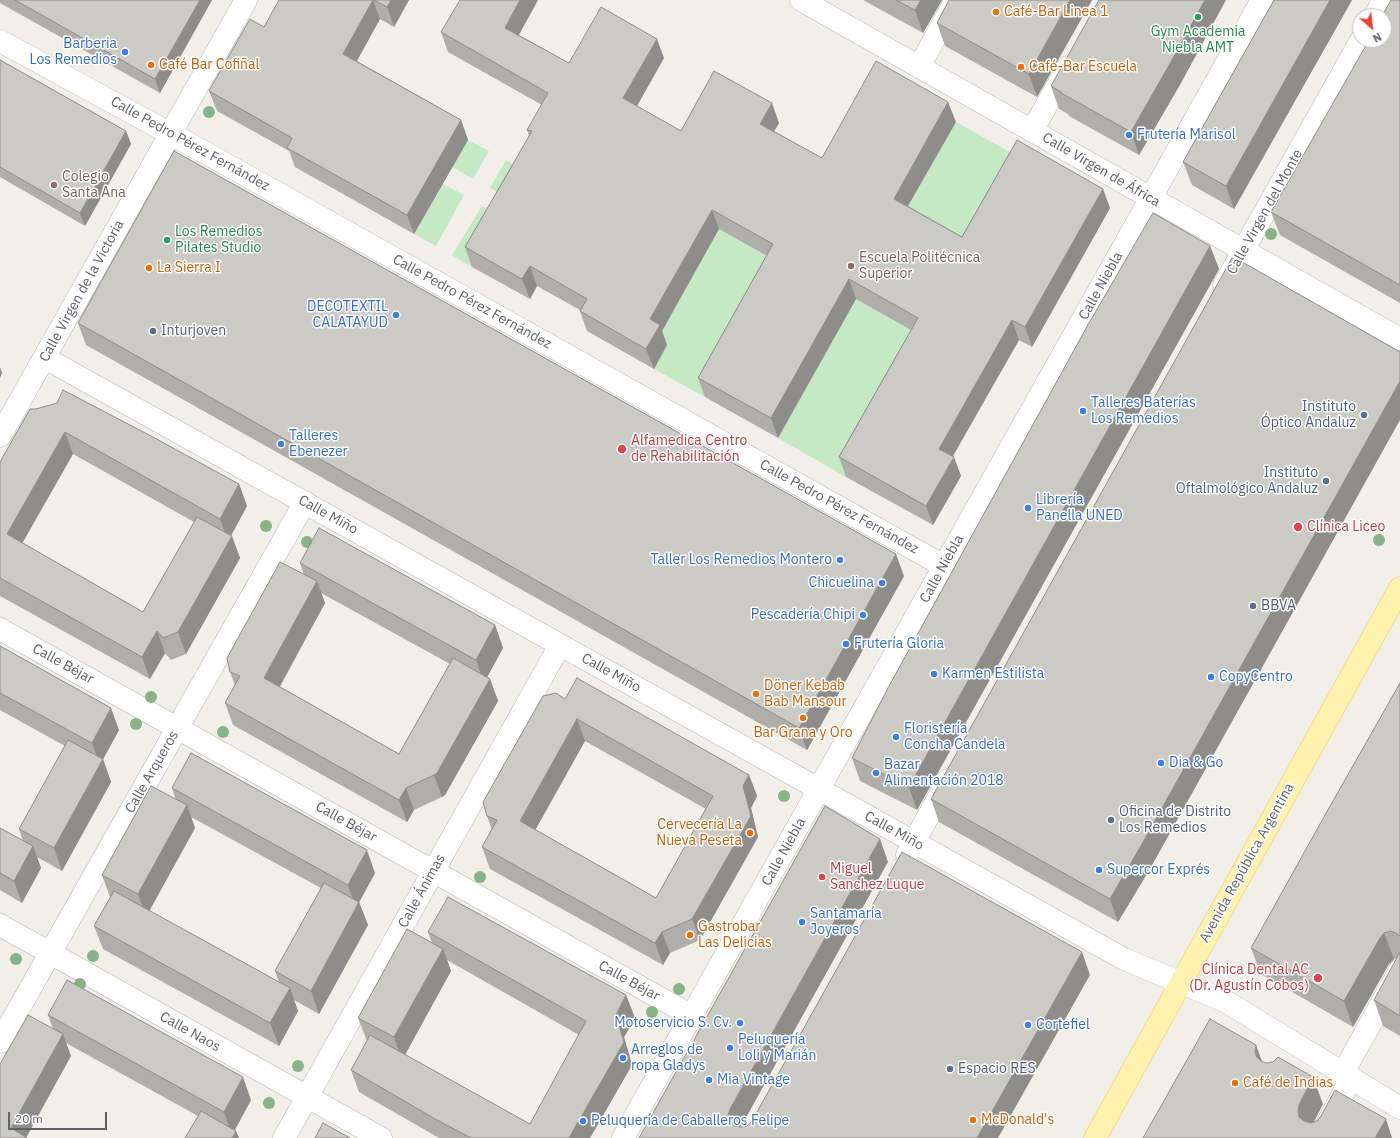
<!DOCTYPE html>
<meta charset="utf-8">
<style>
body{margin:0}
#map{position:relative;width:1400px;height:1138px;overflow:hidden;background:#f1efe8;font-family:"IBM Plex Sans",sans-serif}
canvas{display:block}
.north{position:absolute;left:1352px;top:8px;width:40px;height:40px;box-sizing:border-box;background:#fff;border:1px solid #bfc1c3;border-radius:50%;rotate:152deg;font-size:11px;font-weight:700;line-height:16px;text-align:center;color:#5f6368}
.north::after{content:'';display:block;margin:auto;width:14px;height:18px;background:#ea4335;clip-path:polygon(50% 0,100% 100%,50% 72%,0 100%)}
.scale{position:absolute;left:8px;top:1112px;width:99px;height:18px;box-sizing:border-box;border:2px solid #5f6368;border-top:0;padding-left:5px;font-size:12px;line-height:14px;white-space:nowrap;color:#5f6368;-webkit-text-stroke:3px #fff;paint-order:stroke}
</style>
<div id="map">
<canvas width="1400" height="1138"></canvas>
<div class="north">N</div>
<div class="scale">20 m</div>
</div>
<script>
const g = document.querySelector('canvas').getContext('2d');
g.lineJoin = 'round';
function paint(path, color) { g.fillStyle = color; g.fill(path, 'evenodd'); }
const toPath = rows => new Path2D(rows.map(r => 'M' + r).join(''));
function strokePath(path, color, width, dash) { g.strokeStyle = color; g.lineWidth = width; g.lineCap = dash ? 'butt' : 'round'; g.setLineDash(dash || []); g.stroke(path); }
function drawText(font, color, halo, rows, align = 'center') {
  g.font = font + ' "IBM Plex Sans",sans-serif'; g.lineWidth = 3; g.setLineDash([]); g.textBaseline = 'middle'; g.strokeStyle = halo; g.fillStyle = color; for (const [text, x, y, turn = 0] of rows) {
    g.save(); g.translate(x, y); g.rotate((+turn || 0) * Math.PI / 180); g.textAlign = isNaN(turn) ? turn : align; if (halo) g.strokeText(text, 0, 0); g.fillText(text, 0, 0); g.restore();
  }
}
paint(toPath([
 [956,122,1024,160,969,256,901,218],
 [468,140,489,151,473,179,452,167],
 [506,160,526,172,510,199,490,188],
 [443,184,464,195,436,246,414,234],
 [482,206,501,216,472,267,452,255],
 [719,229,780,264,705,397,654,369,667,345,657,339],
 [856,299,925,337,846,477,778,438]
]), '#c5e8c5');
const minor = toPath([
 [801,0,1400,339],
 [1375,16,1383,0],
 [0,41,204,152,944,566],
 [919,67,956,0],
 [1032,131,1068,67],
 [1224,285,1361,40],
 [45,358,1124,959,1225,1001,1400,1108],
 [0,436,246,0],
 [0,629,692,1016],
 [907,855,948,780],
 [0,925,381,1138],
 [0,1042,305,502],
 [1343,1073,1400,970],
 [284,1138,560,645],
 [623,1138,1262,0],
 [1320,1138,1351,1078]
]);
const major = toPath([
 [1095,1138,1400,588]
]);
strokePath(minor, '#b5b8bc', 23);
strokePath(major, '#f2c960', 23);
strokePath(minor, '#fff', 22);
strokePath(major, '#fff2af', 22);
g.fillStyle = '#89b387';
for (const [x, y] of [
 [209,112],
 [1271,234],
 [266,526],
 [1379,540],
 [307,542],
 [151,697],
 [136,724],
 [223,732],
 [784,796],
 [480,877],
 [93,956],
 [16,959],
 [80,984],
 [679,989],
 [652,1012],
 [298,1066],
 [269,1103]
]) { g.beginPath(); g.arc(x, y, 6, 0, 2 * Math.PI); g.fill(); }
paint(toPath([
 [0,0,212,0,160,93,0,3],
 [279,0,409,0,394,27,380,19,357,61,461,120,468,140,414,234,295,167,289,151,217,111,209,91,264,27],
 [460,0,538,0,519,35,569,63,664,58,637,106,681,131,779,123,774,131,822,158,956,122,908,206,962,237,1110,208,1032,347,1019,340,953,456,961,476,933,525,846,477,839,457,911,330,856,299,778,438,705,397,698,378,767,256,719,229,662,331,667,345,654,369,587,331,580,311,580,310,537,286,530,299,472,267,465,247,529,136,527,130,542,105,448,52,441,32],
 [863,0,942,0,923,33],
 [949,0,1092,0,1037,97,945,46,937,23],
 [1274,0,1352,0,1234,209,1192,185,1183,162],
 [1400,0,1400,303,1280,235,1271,212],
 [0,60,126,131,131,144,85,226,0,177],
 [1181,83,1139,155,1069,116,1068,114,1059,109,1051,86],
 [1210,246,1219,269,917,810,860,781,852,758],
 [78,323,904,576,807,750,86,345],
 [36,409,239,484,247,506,231,536,240,558,186,654,171,660,165,653,150,679,0,596,0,462],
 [73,454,194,522,143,612,22,543],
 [300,563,495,625,503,648,487,677,490,679,498,701,445,795,442,797,414,810,407,822,233,725,225,703,235,685,230,672,304,575],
 [321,593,450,664,399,754,280,687,325,603],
 [0,646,119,730,103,759,111,782,62,871,37,857,41,868,22,903,0,890,0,828,23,841,19,829,65,746,0,710],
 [1400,683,1400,1036,1383,1026,1374,1000,1397,958,1394,959,1389,964,1353,1027,1261,974,1251,948],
 [565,699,749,775,757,796,751,808,758,837,700,940,670,953,663,965,490,869,482,847,492,830,487,816],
 [585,741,706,809,656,898,535,830],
 [172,788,375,873,359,902,368,925,319,1014,294,1000,298,1011,279,1046,103,949,94,926,110,897,102,875,176,800],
 [191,817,321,888,275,971,279,982,149,911,195,828],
 [931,799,1151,867,1118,922,939,822],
 [428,932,626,995,635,1018,624,1037,632,1065,590,1138,439,1138,359,1092,351,1070,367,1041,358,1018,432,943],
 [447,960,579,1035,530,1124,405,1055,451,971],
 [48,1015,251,1100,235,1130,236,1131,239,1138,185,1138,198,1116,66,1043,71,1056,0,1138,53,1029]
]), '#afaea9');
paint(toPath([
 [200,0,212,0,160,93,155,79],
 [373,0,380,19,350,73,343,54],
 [391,0,409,0,394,27,387,7],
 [520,0,538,0,512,47,505,28],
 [921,0,942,0,923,33,915,10],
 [1070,0,1092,0,1037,97,1029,74],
 [1205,0,1226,0,1181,83,1139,155,1131,132],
 [1330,0,1352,0,1234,209,1226,186],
 [657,39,664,58,630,118,623,98],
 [948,102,956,122,901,218,894,199],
 [772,103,779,123,767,143,760,124],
 [461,120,468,140,414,234,407,215],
 [126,131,131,144,85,226,80,213],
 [1103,189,1110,208,1032,347,1025,327],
 [712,210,719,229,662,331,667,345,654,369,646,349,650,319],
 [1210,246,1219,269,917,810,909,787],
 [530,266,537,286,530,299,522,279],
 [849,279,856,299,778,438,771,418],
 [1012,320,1019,340,946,468,939,449],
 [0,367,2,373,0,378],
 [1400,381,1400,420,1151,867,1118,922,1110,899],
 [65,432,73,454,15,556,7,534],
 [954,457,961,476,933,525,926,506],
 [239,484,247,506,228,541,220,519],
 [232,536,240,558,186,654,178,632],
 [896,554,904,576,807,750,799,728],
 [317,581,325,603,272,700,264,678],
 [495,625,503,648,484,683,476,660],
 [157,631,165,653,150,679,142,657],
 [490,679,498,701,445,795,442,797,434,775],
 [111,708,119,730,100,765,92,743],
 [577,719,585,741,528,843,520,821],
 [103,759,111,782,62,871,54,848],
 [749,775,757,796,751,808,758,837,700,940,692,919,743,786],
 [406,788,414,810,407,822,399,800],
 [187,805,195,828,146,917,138,894],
 [880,839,888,862,738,1132,736,1138,728,1116,730,1109],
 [33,846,41,868,22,903,14,881],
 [367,850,375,873,356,908,348,885],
 [359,902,368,925,319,1014,311,991],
 [662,932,670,953,663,965,655,943],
 [1384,933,1394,959,1389,964,1353,1027,1344,1001,1380,938],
 [443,949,451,971,402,1060,394,1037],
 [1082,952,1090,975,998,1138,977,1138],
 [290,988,298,1011,279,1046,270,1023],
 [626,995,635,1018,624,1037,632,1065,590,1138,569,1138,616,1015],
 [63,1034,71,1056,26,1138,11,1128],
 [1256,1045,1266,1072,1256,1056,1255,1050],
 [243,1077,251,1100,232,1135,224,1112],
 [1313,1077,1323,1104,1309,1132,1299,1117,1298,1111,1299,1105],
 [1386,1119,1392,1138,1375,1138],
 [236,1131,239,1138,232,1138]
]), '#8f8d8a');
const building = toPath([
 [15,0,200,0,155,79,15,0],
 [279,0,373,0,343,54,461,120,407,215,287,148,292,138,209,91,250,19,264,27,279,0],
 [374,0,391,0,387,7,374,0],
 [460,0,520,0,505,28,569,63,601,7,657,39,623,98,681,131,714,71,772,103,760,124,822,158,876,61,948,102,894,199,962,237,1017,140,1103,189,1025,327,1012,320,939,449,954,457,926,506,839,457,918,318,849,279,771,418,698,378,773,244,712,210,650,319,660,325,646,349,580,311,587,299,530,266,522,279,465,247,532,131,527,130,548,93,441,32,460,0],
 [896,0,921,0,915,10,896,0],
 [949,0,1070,0,1029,74,937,23,949,0],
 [1099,0,1205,0,1172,60,1131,132,1061,93,1061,92,1051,86,1099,0],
 [1274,0,1330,0,1226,186,1183,162,1274,0],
 [1391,0,1400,0,1400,285,1271,212,1369,40,1384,40,1384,16,1382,16,1391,0],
 [0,60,126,131,80,213,0,167,0,60],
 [174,151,896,554,799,728,78,323,174,151],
 [1153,213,1210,246,909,787,852,758,889,686,1089,323,1153,213],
 [1232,258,1236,261,1237,259,1400,352,1400,381,1142,844,1110,899,931,799,1232,258],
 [63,390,151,436,239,484,220,519,65,432,7,534,143,612,197,517,232,536,178,632,163,638,157,631,142,657,0,578,0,462,30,409,36,409,57,403,63,390],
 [319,528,495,625,476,660,300,563,319,528],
 [280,562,317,581,264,678,399,754,453,658,490,679,437,773,434,775,406,788,399,800,225,703,240,676,230,672,227,658,280,562],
 [0,646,111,708,92,743,0,693,0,646],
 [577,678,749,775,743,786,751,816,692,919,662,932,655,943,482,847,497,820,487,816,483,802,543,696,556,693,565,699,577,678],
 [577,719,713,796,656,898,520,821,577,719],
 [1400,683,1400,936,1396,933,1390,931,1384,933,1380,938,1344,1001,1251,948,1325,815,1400,683],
 [68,740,103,759,54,848,19,829,68,740],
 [191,753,367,850,348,885,172,788,191,753],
 [151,786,187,805,138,894,102,875,151,786],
 [825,806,880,839,730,1109,728,1116,730,1122,734,1126,741,1127,747,1126,752,1121,902,852,1082,952,977,1138,639,1138,825,806],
 [0,828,33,846,14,881,0,873,0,828],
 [324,883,359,902,311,991,275,971,324,883],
 [114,891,290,988,270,1023,94,926,114,891],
 [448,897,626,995,616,1015,624,1042,569,1138,471,1138,437,1120,351,1070,370,1035,530,1124,586,1021,428,932,448,897],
 [407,929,443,949,394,1037,358,1018,407,929],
 [1400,952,1400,1016,1374,1000,1400,952],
 [67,980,243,1077,224,1112,48,1015,67,980],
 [28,1015,63,1034,11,1128,27,1138,0,1138,0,1064,28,1015],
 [1210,1019,1256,1045,1255,1050,1256,1056,1261,1061,1266,1063,1273,1062,1278,1057,1313,1077,1299,1105,1298,1111,1299,1117,1304,1121,1311,1123,1317,1121,1321,1116,1335,1090,1386,1119,1375,1138,1143,1138,1210,1019],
 [201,1111,236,1131,232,1138,185,1138,201,1111],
 [323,1123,350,1138,315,1138,323,1123]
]);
paint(building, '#cccac5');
strokePath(building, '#8f8d8a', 1);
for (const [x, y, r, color] of [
 [996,12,4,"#e8710a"],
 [1198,17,4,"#2e9e5b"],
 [125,52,4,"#3f7fe0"],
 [151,65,4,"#e8710a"],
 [1021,67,4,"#e8710a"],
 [1129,135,4,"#3f7fe0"],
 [54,185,4,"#8d6e63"],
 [167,240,4,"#2e9e5b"],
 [851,266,4,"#8d6e63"],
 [149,268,4,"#e8710a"],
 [396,315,4,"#3f7fe0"],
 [153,331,4,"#5c6f8a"],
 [1083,411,4,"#3f7fe0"],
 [1364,415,4,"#5c6f8a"],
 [281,444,4,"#3f7fe0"],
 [622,449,5,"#e0444e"],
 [1326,481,4,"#5c6f8a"],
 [1028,508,4,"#3f7fe0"],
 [1298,527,5,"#e0444e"],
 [840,560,4,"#3f7fe0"],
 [882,583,4,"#3f7fe0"],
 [1253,606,4,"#5c6f8a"],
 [863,615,4,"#3f7fe0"],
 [846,644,4,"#3f7fe0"],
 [934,674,4,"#3f7fe0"],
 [1211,677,4,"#3f7fe0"],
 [756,694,4,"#e8710a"],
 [803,718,4,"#e8710a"],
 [896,737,4,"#3f7fe0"],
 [1161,763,4,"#3f7fe0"],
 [876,773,4,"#3f7fe0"],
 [1111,820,4,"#5c6f8a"],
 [750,833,4,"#e8710a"],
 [1099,870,4,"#3f7fe0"],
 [822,877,4,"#e0444e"],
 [802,922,4,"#3f7fe0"],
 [690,935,4,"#e8710a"],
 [1318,978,5,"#e0444e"],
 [740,1023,4,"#3f7fe0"],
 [1028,1025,4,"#3f7fe0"],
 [730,1048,4,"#3f7fe0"],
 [623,1058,4,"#3f7fe0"],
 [950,1069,4,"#5c6f8a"],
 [709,1080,4,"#3f7fe0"],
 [1235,1083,4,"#e8710a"],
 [973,1120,4,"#e8710a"],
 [583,1121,4,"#3f7fe0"]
]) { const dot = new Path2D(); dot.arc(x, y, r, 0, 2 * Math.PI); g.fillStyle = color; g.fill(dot); strokePath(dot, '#fff', 1.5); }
drawText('14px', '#c56008', '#fff', [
 ["Café-Bar Linea 1",1004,12],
 ["Café Bar Cofiñal",159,65],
 ["Café-Bar Escuela",1029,67],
 ["La Sierra I",157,268],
 ["Döner Kebab",764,686],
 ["Bab Mansour",764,702],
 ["Bar Grana y Oro",803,733,"center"],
 ["Cervecería La",742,825,"right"],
 ["Nueva Peseta",742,841,"right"],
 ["Gastrobar",698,927],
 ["Las Delicias",698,943],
 ["Café de Indias",1243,1083],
 ["McDonald's",981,1120]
], 'left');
drawText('14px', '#27864d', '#fff', [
 ["Gym Academia",1198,32],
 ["Niebla AMT",1198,48],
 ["Los Remedios",175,232,"left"],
 ["Pilates Studio",175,248,"left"]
]);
drawText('14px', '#366cbe', '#fff', [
 ["Barberia",117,44,"right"],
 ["Los Remedios",117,60,"right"],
 ["Frutería Marisol",1137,135],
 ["DECOTEXTIL",388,307,"right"],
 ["CALATAYUD",388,323,"right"],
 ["Talleres Baterías",1091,403],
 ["Los Remedios",1091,419],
 ["Talleres",289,436],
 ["Ebenezer",289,452],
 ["Librería",1036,500],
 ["Panella UNED",1036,516],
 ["Taller Los Remedios Montero",832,560,"right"],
 ["Chicuelina",874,583,"right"],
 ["Pescadería Chipi",855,615,"right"],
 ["Frutería Gloria",854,644],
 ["Karmen Estilista",942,674],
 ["CopyCentro",1219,677],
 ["Floristería",904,729],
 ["Concha Candela",904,745],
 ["Dia & Go",1169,763],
 ["Bazar",884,765],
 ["Alimentación 2018",884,781],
 ["Supercor Exprés",1107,870],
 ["Santamaría",810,914],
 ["Joyeros",810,930],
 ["Motoservicio S. Cv.",732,1023,"right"],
 ["Cortefiel",1036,1025],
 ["Peluquería",738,1040],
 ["Loli y Marián",738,1056],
 ["Arreglos de",631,1050],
 ["ropa Gladys",631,1066],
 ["Mia Vintage",717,1080],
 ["Peluquería de Caballeros Felipe",591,1121]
], 'left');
drawText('14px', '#5f6368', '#fff', [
 ["Calle Pedro Pérez Fernández",190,144,29],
 ["Calle Virgen de África",1101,170,30],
 ["Calle Virgen del Monte",1265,212,-61],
 ["Calle Niebla",1101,286,-61],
 ["Calle Virgen de la Victoria",82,291,-61],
 ["Calle Pedro Pérez Fernández",472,302,29],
 ["Calle Pedro Pérez Fernández",839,507,29],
 ["Calle Miño",328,515,29],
 ["Calle Niebla",942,569,-61],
 ["Calle Béjar",63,664,29],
 ["Calle Miño",611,673,29],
 ["Calle Arqueros",152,772,-60],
 ["Calle Béjar",346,822,29],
 ["Calle Miño",894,831,29],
 ["Calle Niebla",784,852,-61],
 ["Avenida República Argentina",1247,863,-61],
 ["Calle Ánimas",422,891,-61],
 ["Calle Béjar",629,981,29],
 ["Calle Naos",190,1032,29]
]);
drawText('14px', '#785e54', '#fff', [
 ["Colegio",62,177],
 ["Santa Ana",62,193],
 ["Escuela Politécnica",859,258],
 ["Superior",859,274]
], 'left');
drawText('14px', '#4e5e75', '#fff', [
 ["Inturjoven",161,331],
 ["Instituto",1356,407,"right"],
 ["Óptico Andaluz",1356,423,"right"],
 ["Instituto",1318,473,"right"],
 ["Oftalmológico Andaluz",1318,489,"right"],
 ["BBVA",1261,606],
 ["Oficina de Distrito",1119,812],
 ["Los Remedios",1119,828],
 ["Espacio RES",958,1069]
], 'left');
drawText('14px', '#be3a42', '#fff', [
 ["Alfamedica Centro",631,441],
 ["de Rehabilitación",631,457],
 ["Clínica Liceo",1307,527],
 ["Miguel",830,869],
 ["Sanchez Luque",830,885],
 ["Clínica Dental AC",1309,970,"right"],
 ["(Dr. Agustín Cobos)",1309,986,"right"]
], 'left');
</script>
